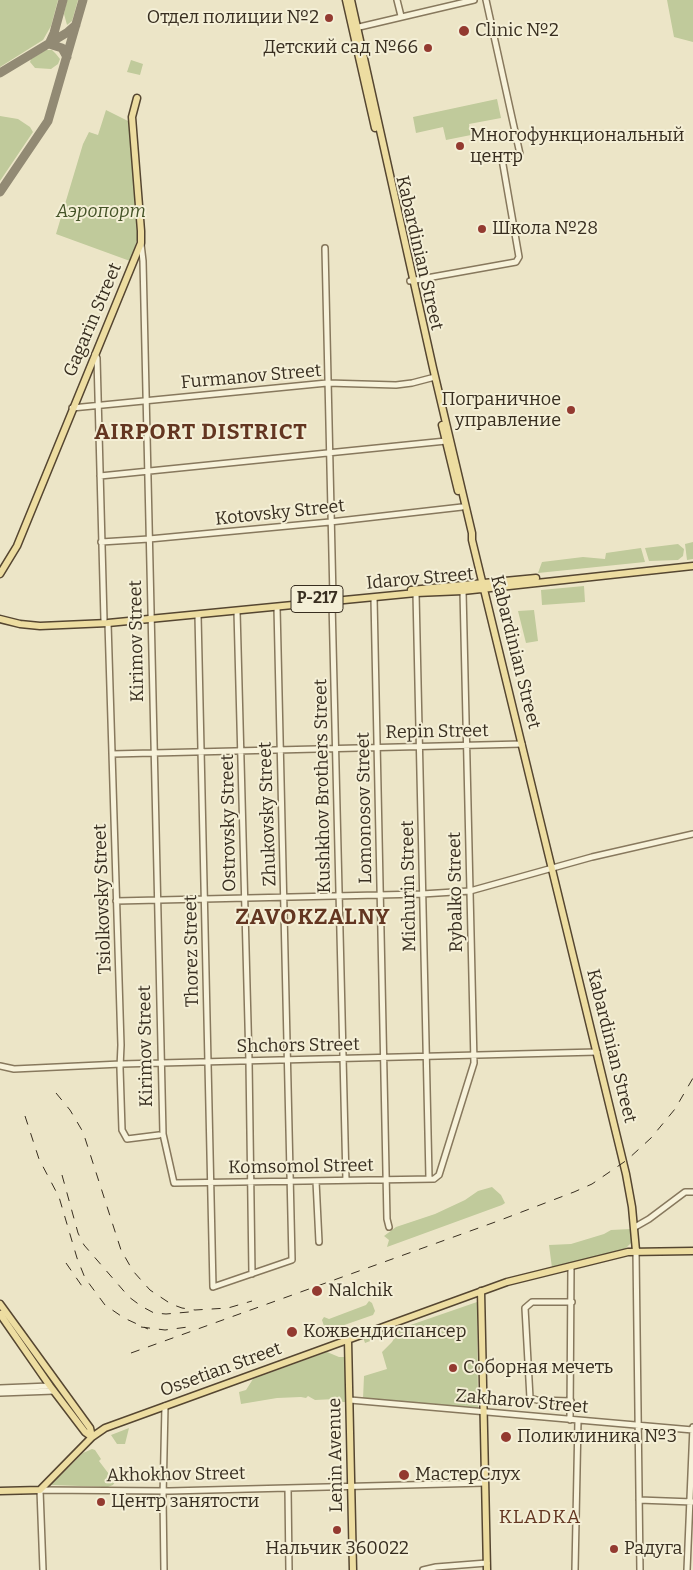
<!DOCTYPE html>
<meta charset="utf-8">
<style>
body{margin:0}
canvas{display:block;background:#ece5c7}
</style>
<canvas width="693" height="1570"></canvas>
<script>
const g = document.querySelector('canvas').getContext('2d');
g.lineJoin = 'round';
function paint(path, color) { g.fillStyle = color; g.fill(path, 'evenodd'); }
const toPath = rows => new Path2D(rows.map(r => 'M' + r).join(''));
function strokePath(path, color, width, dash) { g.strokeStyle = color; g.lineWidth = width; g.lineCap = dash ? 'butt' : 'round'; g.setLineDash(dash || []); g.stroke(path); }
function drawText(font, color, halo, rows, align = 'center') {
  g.font = font + ' Bitter,serif'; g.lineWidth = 4; g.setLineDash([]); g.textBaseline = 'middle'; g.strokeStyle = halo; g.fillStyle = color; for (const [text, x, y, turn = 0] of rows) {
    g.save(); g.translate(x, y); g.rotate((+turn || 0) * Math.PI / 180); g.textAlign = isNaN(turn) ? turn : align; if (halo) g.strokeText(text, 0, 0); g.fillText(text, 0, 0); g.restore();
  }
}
paint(toPath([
 [0,0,58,0,51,26,43,40,0,67],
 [67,0,78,0,72,21,67,25,64,14],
 [667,0,693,0,693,42,674,37],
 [46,50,52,50,56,54,60,59,58,64,51,69,35,68,30,62,31,59],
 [131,60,143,64,140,75,127,72],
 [497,99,501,118,469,124,471,135,446,140,443,127,416,133,413,117],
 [106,110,130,122,139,234,130,261,56,234,83,144,89,132,98,135],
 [0,116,18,119,30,127,33,132,0,181],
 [693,542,693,559,687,560,685,544],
 [678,544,684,549,683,556,678,560,649,561,645,548],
 [641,548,645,562,538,573,542,562,583,557,605,559,606,553],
 [584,586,585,602,542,605,541,590],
 [534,610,538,641,526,643,518,611],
 [492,1187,501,1195,505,1203,502,1205,387,1247,389,1240,384,1236,396,1227,435,1214,465,1200,478,1191],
 [631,1229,631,1243,623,1251,552,1268,549,1245,571,1244,604,1234,611,1230],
 [369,1301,372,1303,375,1311,373,1315,330,1330,325,1329,322,1320,324,1317,329,1319,366,1305],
 [477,1302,478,1411,363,1399,364,1376,387,1369,382,1352,392,1342,397,1334,396,1330],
 [387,1329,390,1331,388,1334,365,1343,363,1337],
 [327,1352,339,1357,346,1357,345,1402,335,1402,335,1399,315,1400,308,1396,306,1398,301,1397,277,1398,241,1404,239,1392,246,1390,253,1379],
 [129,1428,125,1444,117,1444,111,1435],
 [92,1449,95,1450,101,1459,99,1461,115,1482,113,1485,108,1487,52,1485,52,1484,83,1453]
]), '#c0ca9b');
strokePath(toPath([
 [49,44,54,33,63,0],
 [49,44,62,48,67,57],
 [0,73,68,32,76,25],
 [0,192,48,121,83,0]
]), '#928a74', 9);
const minor = toPath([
 [397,0,401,16],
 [355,28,474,0],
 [141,244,143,261,163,1134,174,1183,434,1179,439,1175,474,1063,463,591],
 [325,248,333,598],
 [410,281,516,262,519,257,502,159,520,154,486,0],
 [95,354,97,358,104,620],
 [72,408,327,383,396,385,412,383,435,377],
 [100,476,446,441],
 [101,542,149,539,330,522,462,507],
 [416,593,429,1178],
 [374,598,387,1219,389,1227],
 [332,602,346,1180],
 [237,611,249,1061,252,1274],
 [198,615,213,1287,292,1260,277,607],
 [108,623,121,1045,120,1068,122,1130,127,1139,159,1135],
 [112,754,522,744],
 [116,901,422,894,470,891,592,857,693,834],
 [0,1066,14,1069,121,1064,597,1052],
 [316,1181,319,1242],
 [635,1227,649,1219,685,1192,693,1192],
 [636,1251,640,1570],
 [0,1388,50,1386],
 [0,1393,54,1391],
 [350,1400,693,1430],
 [571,1401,537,1400,530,1398,525,1308,532,1302,572,1302],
 [570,1420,571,1266],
 [288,1488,289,1570],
 [639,1500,693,1502],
 [43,1570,40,1490,169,1491,485,1483],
 [164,1570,163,1497,165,1406],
 [423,1570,436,1567,487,1563],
 [575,1570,578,1420],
 [687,1570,693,1427]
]);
const major = toPath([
 [346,0,375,128],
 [351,0,433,368,472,533,472,540,626,1174,632,1207,636,1251],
 [442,425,458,491],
 [0,574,17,546,141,243,141,231,132,117,137,98],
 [411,590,536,578],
 [0,619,20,624,40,626,108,623,416,593,463,591,693,566],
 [481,1291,487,1570],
 [0,1304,90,1428,92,1437],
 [0,1314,50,1386,85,1432,92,1437],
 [348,1340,353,1570],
 [0,1491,40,1490,92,1437,105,1428,507,1282,628,1252,693,1251]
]);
strokePath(minor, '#87785d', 8);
strokePath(major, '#554631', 9);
strokePath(minor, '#f7f2da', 5);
strokePath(major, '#eddda1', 6);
strokePath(toPath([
 [56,1093,70,1110,83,1132,121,1250,133,1271,150,1290,171,1304,182,1308,195,1310,228,1308,252,1301],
 [25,1116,39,1159,59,1197,77,1258,85,1278,105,1305,124,1318,148,1329],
 [62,1175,78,1233,84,1245,129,1297,141,1306,154,1313,166,1314,189,1312],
 [66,1263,84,1289],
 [141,1327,165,1330,188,1327],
 [131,1353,498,1221,574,1192,592,1184,627,1160,651,1138,675,1109,693,1078]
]), '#382e20', 1, [9, 9]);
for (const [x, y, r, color] of [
 [329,18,5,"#933a30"],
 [464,31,6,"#933a30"],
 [428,48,5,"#933a30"],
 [460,146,5,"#933a30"],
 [482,229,5,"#933a30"],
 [571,410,5,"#933a30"],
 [317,1291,6,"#933a30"],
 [292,1332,6,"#933a30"],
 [453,1368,5,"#933a30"],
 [506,1437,6,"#933a30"],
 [404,1475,6,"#933a30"],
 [101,1502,5,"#933a30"],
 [337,1530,5,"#933a30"],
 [614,1549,5,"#933a30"]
]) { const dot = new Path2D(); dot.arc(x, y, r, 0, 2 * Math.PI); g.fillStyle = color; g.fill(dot); strokePath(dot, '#f4efd6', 2); }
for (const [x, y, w] of [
 [317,599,52]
]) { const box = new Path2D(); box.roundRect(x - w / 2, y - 13.5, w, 27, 4); g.fillStyle = '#f4efd6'; g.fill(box); strokePath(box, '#382e20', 1); }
drawText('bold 16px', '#382e20', null, [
 ["Р-217",317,599]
]);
drawText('18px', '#382e20', '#f4efd6', [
 ["Отдел полиции №2",319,18,"right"],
 ["Clinic №2",475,31],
 ["Детский сад №66",418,48,"right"],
 ["Многофункциональный",470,136],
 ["центр",470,157],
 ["Школа №28",492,229],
 ["Пограничное",561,400,"right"],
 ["управление",561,421,"right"],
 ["Nalchik",328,1291],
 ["Кожвендиспансер",303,1332],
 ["Соборная мечеть",463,1368],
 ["Поликлиника №3",517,1437],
 ["МастерСлух",415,1475],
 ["Центр занятости",111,1502],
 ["Нальчик 360022",337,1549,"center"],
 ["Радуга",624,1549]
], 'left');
drawText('italic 18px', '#445327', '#f4efd6', [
 ["Аэропорт",101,212]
]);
drawText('18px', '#382e20', '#f4efd6', [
 ["Kabardinian Street",419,253,77],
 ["Gagarin Street",93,320,-67],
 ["Furmanov Street",251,377,-5],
 ["Kotovsky Street",280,513,-6],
 ["Idarov Street",420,579,-5],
 ["Kirimov Street",137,641,-91],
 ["Kabardinian Street",515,652,76],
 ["Repin Street",437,732,-1],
 ["Kushkhov Brothers Street",323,786,-91],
 ["Lomonosov Street",365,808,-91],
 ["Zhukovsky Street",268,814,-92],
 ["Ostrovsky Street",229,823,-91],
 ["Michurin Street",409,886,-91],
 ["Rybalko Street",456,892,-91],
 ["Tsiolkovsky Street",103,899,-92],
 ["Thorez Street",192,951,-91],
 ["Kirimov Street",146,1046,-91],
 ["Shchors Street",298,1046,-1],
 ["Kabardinian Street",611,1046,76],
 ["Komsomol Street",301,1167,-1],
 ["Ossetian Street",221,1370,-20],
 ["Zakharov Street",522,1402,5],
 ["Lenin Avenue",336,1455,-91],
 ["Akhokhov Street",176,1475,-1]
]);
g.letterSpacing = '1px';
drawText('19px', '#633621', '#f4efd6', [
 ["KLADKA",540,1518]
]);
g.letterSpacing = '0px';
g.letterSpacing = '1px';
drawText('bold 22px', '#633621', '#f4efd6', [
 ["AIRPORT DISTRICT",201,433],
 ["ZAVOKZALNY",313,918]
]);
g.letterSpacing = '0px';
</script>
